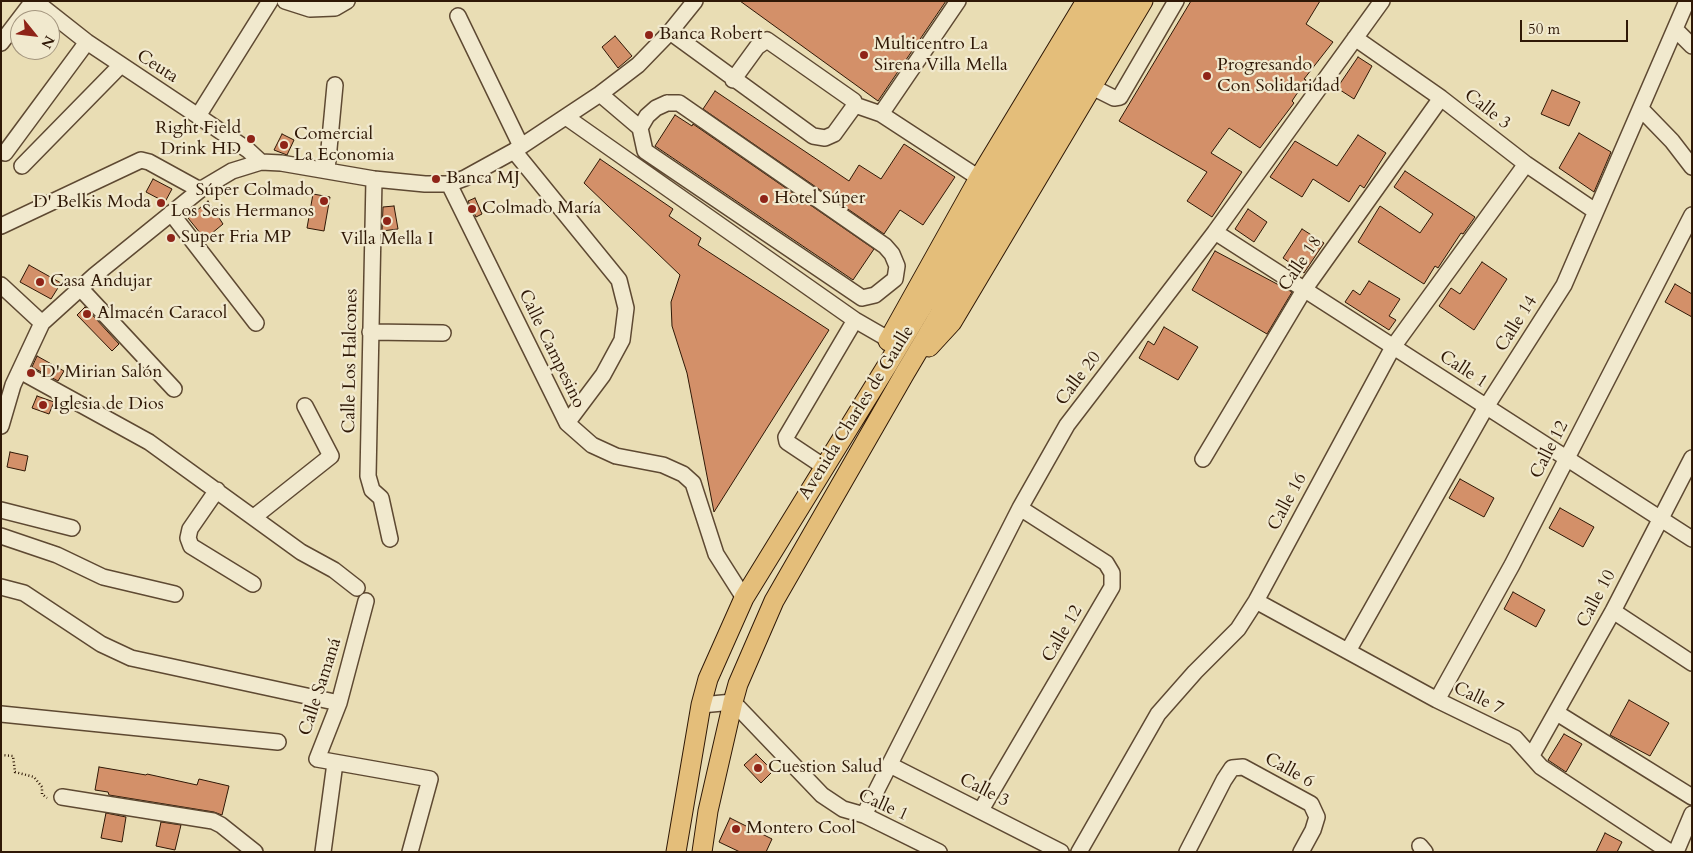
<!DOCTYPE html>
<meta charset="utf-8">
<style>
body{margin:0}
#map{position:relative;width:1693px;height:853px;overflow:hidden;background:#e9ddb4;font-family:Cardo,serif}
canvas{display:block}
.frame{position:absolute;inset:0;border:2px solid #2f1806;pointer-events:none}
.north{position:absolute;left:10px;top:10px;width:50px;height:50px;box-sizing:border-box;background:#f1e9ce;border:1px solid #a3957e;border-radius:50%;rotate:119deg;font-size:14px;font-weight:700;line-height:20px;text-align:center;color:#2f1806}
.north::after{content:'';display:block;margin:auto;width:18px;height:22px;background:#8f2418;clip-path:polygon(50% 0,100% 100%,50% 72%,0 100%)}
.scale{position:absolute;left:1520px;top:20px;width:108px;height:22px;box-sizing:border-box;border:2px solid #2f1806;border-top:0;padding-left:6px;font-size:15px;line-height:18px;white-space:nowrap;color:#2f1806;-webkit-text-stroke:4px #f1e9ce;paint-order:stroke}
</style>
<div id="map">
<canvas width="1693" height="853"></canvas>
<div class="frame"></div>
<div class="north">N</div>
<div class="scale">50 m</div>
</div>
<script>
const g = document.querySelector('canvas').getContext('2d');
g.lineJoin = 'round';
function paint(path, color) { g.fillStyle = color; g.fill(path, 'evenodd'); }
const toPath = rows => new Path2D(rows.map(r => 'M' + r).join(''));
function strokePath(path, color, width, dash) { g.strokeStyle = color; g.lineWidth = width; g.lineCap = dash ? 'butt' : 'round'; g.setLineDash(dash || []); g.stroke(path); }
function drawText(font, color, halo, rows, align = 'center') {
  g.font = font + ' Cardo,serif'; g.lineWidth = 4.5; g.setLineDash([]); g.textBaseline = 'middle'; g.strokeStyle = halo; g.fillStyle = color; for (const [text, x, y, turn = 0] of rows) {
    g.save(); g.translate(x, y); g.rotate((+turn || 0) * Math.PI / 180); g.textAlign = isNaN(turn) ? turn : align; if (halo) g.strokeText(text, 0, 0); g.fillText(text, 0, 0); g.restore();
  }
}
const building = toPath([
 [740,1,946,1,878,101,740,1],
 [1191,1,1320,1,1306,24,1333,42,1304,79,1306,80,1292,101,1294,103,1260,148,1229,128,1211,153,1242,172,1212,217,1187,201,1207,172,1119,121,1191,1],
 [615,36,632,56,618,68,602,47,615,36],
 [1358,57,1372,66,1354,99,1337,88,1358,57],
 [1552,90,1580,102,1569,126,1541,114,1552,90],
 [715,91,849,181,859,165,881,179,904,144,955,177,923,225,900,210,884,234,703,109,715,91],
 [675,115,692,126,693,124,874,249,853,280,655,146,675,115],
 [1579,133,1611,152,1594,192,1559,168,1579,133],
 [282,134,294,140,287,155,274,150,282,134],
 [1358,135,1386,153,1364,188,1360,185,1349,202,1313,179,1302,197,1270,177,1295,141,1337,166,1358,135],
 [600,159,673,209,669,216,701,238,698,245,829,330,714,512,687,373,672,326,671,302,680,275,584,183,600,159],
 [1405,171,1475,217,1463,234,1461,233,1438,268,1435,266,1424,284,1358,242,1380,206,1420,233,1433,214,1394,187,1405,171],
 [153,179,172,189,165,202,146,192,153,179],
 [313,194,330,197,324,231,307,228,313,194],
 [475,198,482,214,476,217,468,201,475,198],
 [208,201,223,224,205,239,188,218,208,201],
 [394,206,398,229,382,231,383,207,394,206],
 [1248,209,1267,222,1254,242,1235,229,1248,209],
 [1302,229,1324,243,1304,273,1283,258,1302,229],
 [1215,251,1292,292,1267,334,1192,290,1215,251],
 [1482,262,1507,279,1474,330,1439,306,1451,288,1460,294,1482,262],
 [29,265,61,283,51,299,20,282,29,265],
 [1369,281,1400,299,1389,316,1396,320,1389,330,1345,302,1353,290,1360,295,1369,281],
 [1675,284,1692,294,1692,317,1665,302,1675,284],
 [85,307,119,344,112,351,77,315,85,307],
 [1164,327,1198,347,1178,380,1139,358,1148,341,1154,345,1164,327],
 [37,356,64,371,58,381,32,367,37,356],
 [37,396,54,402,49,414,32,408,37,396],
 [10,452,28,456,25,471,7,467,10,452],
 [1460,479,1494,498,1484,517,1449,498,1460,479],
 [1560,508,1594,527,1583,547,1549,528,1560,508],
 [1513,592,1545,610,1536,627,1504,609,1513,592],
 [1629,700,1669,723,1650,756,1610,735,1629,700],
 [1564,734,1582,744,1566,772,1548,760,1564,734],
 [756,754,773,771,761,783,744,765,756,754],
 [99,767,146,775,147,774,197,785,199,779,229,786,222,815,214,812,109,795,108,792,95,790,99,767],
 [106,813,126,817,122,842,101,838,106,813],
 [730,818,772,839,766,852,740,852,719,842,730,818],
 [161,822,181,825,175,850,156,846,161,822],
 [1605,833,1622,842,1617,852,1596,852,1605,833]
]);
paint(building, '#d39069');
strokePath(building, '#2f1806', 1);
const minor = toPath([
 [35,1,87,42,198,116,248,150,261,162],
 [285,1,310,9,335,8,347,1],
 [458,16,521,146],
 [1675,29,1692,46],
 [670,32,813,136,825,138,834,134,855,105],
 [1355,38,1441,98,1526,164,1595,211],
 [1,43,33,1],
 [733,80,757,47,767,40,854,101,855,105,881,114,979,178],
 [1092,87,1114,98,1120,97,1176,1],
 [600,94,640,128],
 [667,103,679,103,885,246,892,254,897,266,895,279,875,295,862,298,645,151,640,128,647,116,656,108,667,103],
 [1641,109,1672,141,1692,167],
 [881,114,958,1],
 [198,116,270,1],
 [566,117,855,320,888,339],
 [514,151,619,280,626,308,622,340,603,375,567,423],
 [5,153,87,42],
 [22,166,120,66],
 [327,170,335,85],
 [374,179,368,476,372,490,381,498,390,539],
 [449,184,567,423,592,445,616,456,663,465,683,474,693,483,716,554,744,598],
 [171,213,256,323],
 [1,226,141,160,149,162,200,190],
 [1215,232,1692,539],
 [1,285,42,323],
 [81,289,174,389],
 [370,332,443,333],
 [20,371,149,442,301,552,334,570,357,588],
 [1,426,13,385,42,323,95,275,200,190,232,171,261,162,281,163,374,179,425,184,449,184,465,178,514,151,600,94,638,65,670,32,695,1],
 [1203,459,1304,290,1441,98],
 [823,466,787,442,786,437,855,320],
 [217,490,190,529,188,538,191,546,253,584],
 [1,510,72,528],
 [254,517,331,456,305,406],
 [1,536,57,555,103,577,175,594],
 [1,587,24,593,101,644,131,658,339,703],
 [366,601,339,703,317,759,430,779,410,852],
 [1256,601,1437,700,1515,738,1541,767,1670,852],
 [1613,611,1692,663],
 [1348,651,1486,407,1564,285,1687,1],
 [1437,700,1512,565,1692,215],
 [701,705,733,702,822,795,843,809,864,815,939,852],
 [1557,713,1692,797],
 [1,714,278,742],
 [1532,755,1613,611,1692,458],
 [890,765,1061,852],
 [62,797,213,821,221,825,255,852],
 [981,810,1112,587,1112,573,1106,563,1020,508],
 [864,815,1020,508,1067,425,1215,232,1382,1],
 [1420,846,1425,852],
 [323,852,335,763],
 [1079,852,1158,714,1195,672,1238,629,1256,601,1393,347,1526,164],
 [1187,852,1224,780,1232,768,1243,767,1311,804,1317,817,1313,830,1301,852],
 [1676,852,1692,814]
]);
const major = toPath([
 [888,341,979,178,1086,1],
 [929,347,952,322,1143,1],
 [676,852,701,705,708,679,744,598,888,364,1105,1],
 [702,852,708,811,733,702,738,684,774,601,905,373,1126,1]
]);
strokePath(minor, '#5e4932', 18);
strokePath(major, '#2f1806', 21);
strokePath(toPath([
 [1,755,13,756,15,772,34,777,42,787,42,794,47,798]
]), '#2f1806', 2.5, [1, 2.5]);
strokePath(minor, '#f1e9ce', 15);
strokePath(major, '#e4be7a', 19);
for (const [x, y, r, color] of [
 [649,35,5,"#8f2418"],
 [864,55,5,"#8f2418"],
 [1207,76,5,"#8f2418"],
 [251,139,5,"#8f2418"],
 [284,145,5,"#8f2418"],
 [436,179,5,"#8f2418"],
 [764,199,5,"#8f2418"],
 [324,201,5,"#8f2418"],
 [161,203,5,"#8f2418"],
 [472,209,5,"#8f2418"],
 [387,221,5,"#8f2418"],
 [171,238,5,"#8f2418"],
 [40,282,5,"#8f2418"],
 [87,314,5,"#8f2418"],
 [31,373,5,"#8f2418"],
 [43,405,5,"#8f2418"],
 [758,768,5,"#8f2418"],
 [736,829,5,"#8f2418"]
]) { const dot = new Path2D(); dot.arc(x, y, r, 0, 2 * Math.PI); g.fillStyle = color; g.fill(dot); strokePath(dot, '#f1e9ce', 2); }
drawText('18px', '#2f1806', '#f1e9ce', [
 ["Banca Robert",659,35],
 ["Multicentro La",874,45],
 ["Sirena Villa Mella",874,66],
 ["Progresando",1217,66],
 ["Con Solidaridad",1217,87],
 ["Right Field",241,129,"right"],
 ["Drink HD",241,150,"right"],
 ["Comercial",294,135],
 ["La Economia",294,156],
 ["Banca MJ",446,179],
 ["Súper Colmado",314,191,"right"],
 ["Los Seis Hermanos",314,212,"right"],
 ["Hotel Súper",774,199],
 ["D' Belkis Moda",151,203,"right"],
 ["Colmado María",482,209],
 ["Super Fria MP",181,238],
 ["Villa Mella I",387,240,"center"],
 ["Casa Andujar",50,282],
 ["Almacén Caracol",97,314],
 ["D' Mirian Salón",41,373],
 ["Iglesia de Dios",53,405],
 ["Cuestion Salud",768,768],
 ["Montero Cool",746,829]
], 'left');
drawText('18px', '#2f1806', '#f1e9ce', [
 ["Ceuta",157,67,33],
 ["Calle 3",1487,110,38],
 ["Calle 18",1301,264,-56],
 ["Calle 14",1517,324,-58],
 ["Calle Campesino",551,349,64],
 ["Calle Los Halcones",351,361,-89],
 ["Calle 1",1463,370,33],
 ["Calle 20",1079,379,-53],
 ["Avenida Charles de Gaulle",857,413,-58],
 ["Calle 12",1550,450,-63],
 ["Calle 16",1288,502,-62],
 ["Calle 10",1597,599,-62],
 ["Calle 12",1063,634,-60],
 ["Calle Samaná",321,687,-72],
 ["Calle 7",1478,699,26],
 ["Calle 6",1289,771,29],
 ["Calle 3",984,791,27],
 ["Calle 1",883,806,24]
]);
</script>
